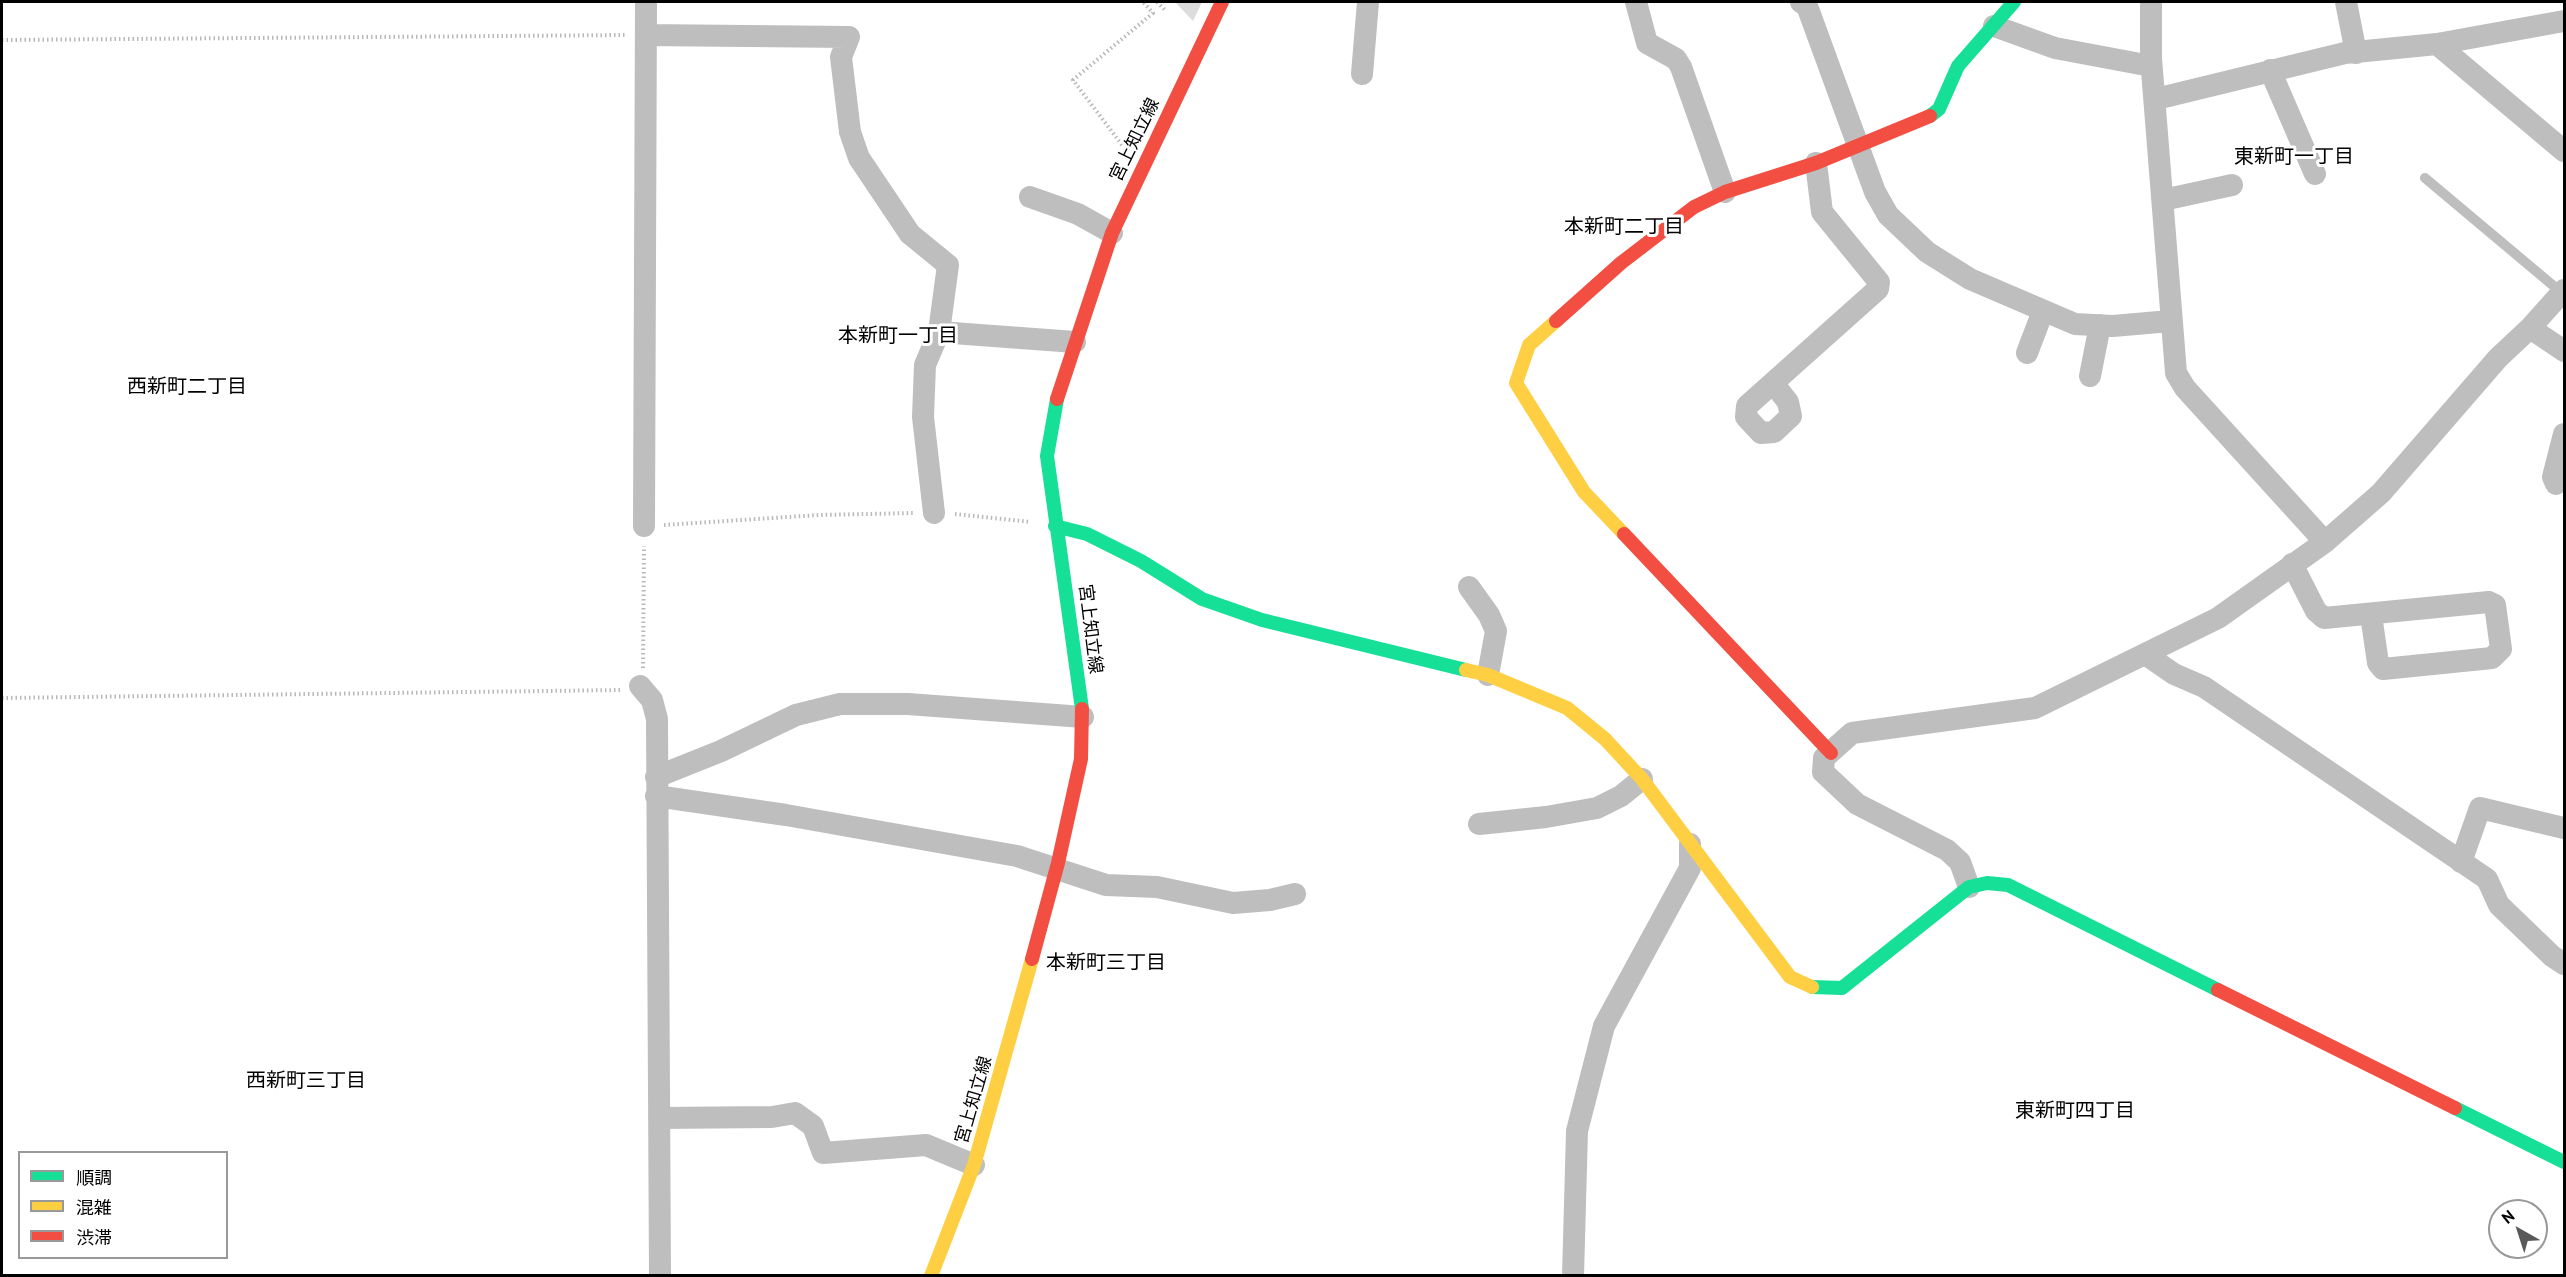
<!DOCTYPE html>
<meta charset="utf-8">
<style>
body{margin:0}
#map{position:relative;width:2566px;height:1277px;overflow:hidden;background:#fff;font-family:"PT Sans","Noto Sans JP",sans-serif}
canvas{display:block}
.frame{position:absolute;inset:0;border:3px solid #000;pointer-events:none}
.legend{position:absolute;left:18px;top:1151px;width:210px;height:108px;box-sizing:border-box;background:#fff;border:2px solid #999;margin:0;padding:8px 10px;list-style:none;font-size:18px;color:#000}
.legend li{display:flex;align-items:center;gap:12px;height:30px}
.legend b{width:30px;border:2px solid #999}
.north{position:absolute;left:2488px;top:1199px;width:60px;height:60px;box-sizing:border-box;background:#fff;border:2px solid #999;border-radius:50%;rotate:321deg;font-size:16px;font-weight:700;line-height:24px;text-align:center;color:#000}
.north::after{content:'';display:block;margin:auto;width:21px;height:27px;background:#595959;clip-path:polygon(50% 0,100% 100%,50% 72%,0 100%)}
</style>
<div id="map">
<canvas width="2566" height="1277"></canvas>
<div class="frame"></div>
<ul class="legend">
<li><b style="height:8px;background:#16e098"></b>順調</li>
<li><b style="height:8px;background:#ffcf43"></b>混雑</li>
<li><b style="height:8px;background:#f24e42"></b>渋滞</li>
</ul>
<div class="north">N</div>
</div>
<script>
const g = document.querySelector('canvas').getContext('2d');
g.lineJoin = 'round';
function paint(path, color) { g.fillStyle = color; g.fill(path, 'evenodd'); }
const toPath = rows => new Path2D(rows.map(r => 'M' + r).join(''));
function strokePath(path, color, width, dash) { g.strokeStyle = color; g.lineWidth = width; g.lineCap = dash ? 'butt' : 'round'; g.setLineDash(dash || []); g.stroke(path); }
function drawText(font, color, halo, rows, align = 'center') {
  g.font = font + ' "PT Sans","Noto Sans JP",sans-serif'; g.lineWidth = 6; g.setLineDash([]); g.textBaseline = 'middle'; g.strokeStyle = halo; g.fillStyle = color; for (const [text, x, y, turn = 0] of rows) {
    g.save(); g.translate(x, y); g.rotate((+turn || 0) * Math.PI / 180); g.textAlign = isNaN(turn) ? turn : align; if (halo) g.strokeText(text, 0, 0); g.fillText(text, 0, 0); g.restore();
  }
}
paint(toPath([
 [1175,2,1202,2,1193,21]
]), '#dcdcdc');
strokePath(toPath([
 [1157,2,1165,10],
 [2,40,625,35],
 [1122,145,1073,80,1153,13,1143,2],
 [955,514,1031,522],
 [664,525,819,515,914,513],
 [643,668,644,546],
 [2,698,622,690]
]), '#b8b8b8', 4, [1.5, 3]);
strokePath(toPath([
 [2425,178,2562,293]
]), '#bebebe', 10);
strokePath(toPath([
 [1636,2,1647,43,1676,59,1681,67,1725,192],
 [1801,2,1807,6,1875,192,1888,215,1927,252,1970,279,2075,324,2113,326,2170,321],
 [2151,2,2151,58,2176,373,2185,388,2325,542],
 [2346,2,2356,53],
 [1994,26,2055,48,2151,66],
 [646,35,849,37,841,57,850,132,859,158,910,234,948,265,939,332],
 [2437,44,2564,151],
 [2270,70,2315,174],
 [1362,74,1368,2],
 [2156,99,2345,53,2437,44,2564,21],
 [1030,197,1078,214,1112,233],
 [2163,200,2232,185],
 [2530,328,2564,351],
 [2027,353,2043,311],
 [2090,376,2100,325],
 [1773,383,1788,402,1791,416,1774,432,1761,433,1746,417,1747,406,1878,289,1879,282,1822,212,1816,163],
 [2556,484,2553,477,2564,434],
 [934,513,923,417,925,365,939,332,1075,342],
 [644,526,646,2],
 [2292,564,2316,611,2324,618,2489,602,2495,605,2501,649,2492,658,2383,669,2378,663,2371,615],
 [1469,587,1489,615,1496,631,1488,675],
 [2145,654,2174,674,2204,687,2487,879,2499,905,2552,956,2564,964],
 [640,686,652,700,657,719,660,1276],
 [656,777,721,751,796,715,840,704,908,704,1083,717],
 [656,796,786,815,1017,856,1106,885,1157,887,1233,903,1270,900,1295,894],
 [1479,824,1546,817,1597,808,1621,796,1642,779],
 [2461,862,2480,808,2564,828],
 [1969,887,1960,862,1947,850,1857,804,1823,772,1824,758,1852,733,2035,708,2218,618,2325,542,2381,493,2498,358,2530,328,2564,290],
 [659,1118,772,1117,795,1113,813,1126,823,1153,926,1145,974,1165],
 [1573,1276,1577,1131,1604,1026,1690,868,1690,844]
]), '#bebebe', 22);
strokePath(toPath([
 [1930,116,1939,109,1958,66,2014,2],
 [1057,399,1047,456,1082,709],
 [1055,526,1087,534,1141,561,1202,599,1262,620,1466,670],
 [1812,987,1842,988,1969,887,1987,883,2008,885,2218,990],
 [2455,1108,2564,1162]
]), '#16e098', 14);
strokePath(toPath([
 [1556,321,1529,345,1516,383,1584,492,1624,534],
 [1466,670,1488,675,1567,708,1605,739,1642,779,1790,977,1812,987],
 [931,1276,974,1165,1032,959]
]), '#ffcf43', 14);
strokePath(toPath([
 [1556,321,1621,263,1694,207,1725,192,1816,163,1930,116],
 [1057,399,1112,233,1222,2],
 [1624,534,1831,753],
 [1032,959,1058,863,1081,759,1082,709],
 [2218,990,2455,1108]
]), '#f24e42', 14);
drawText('18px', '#000', '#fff', [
 ["宮上知立線",1135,140,-64],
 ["宮上知立線",1090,629,83],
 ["宮上知立線",974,1100,-74]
]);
drawText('20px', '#000', '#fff', [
 ["東新町一丁目",2294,157],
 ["本新町二丁目",1624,227],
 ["本新町一丁目",898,336],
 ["西新町二丁目",187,387],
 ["本新町三丁目",1106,963],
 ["西新町三丁目",306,1081],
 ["東新町四丁目",2075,1111]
]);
</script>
